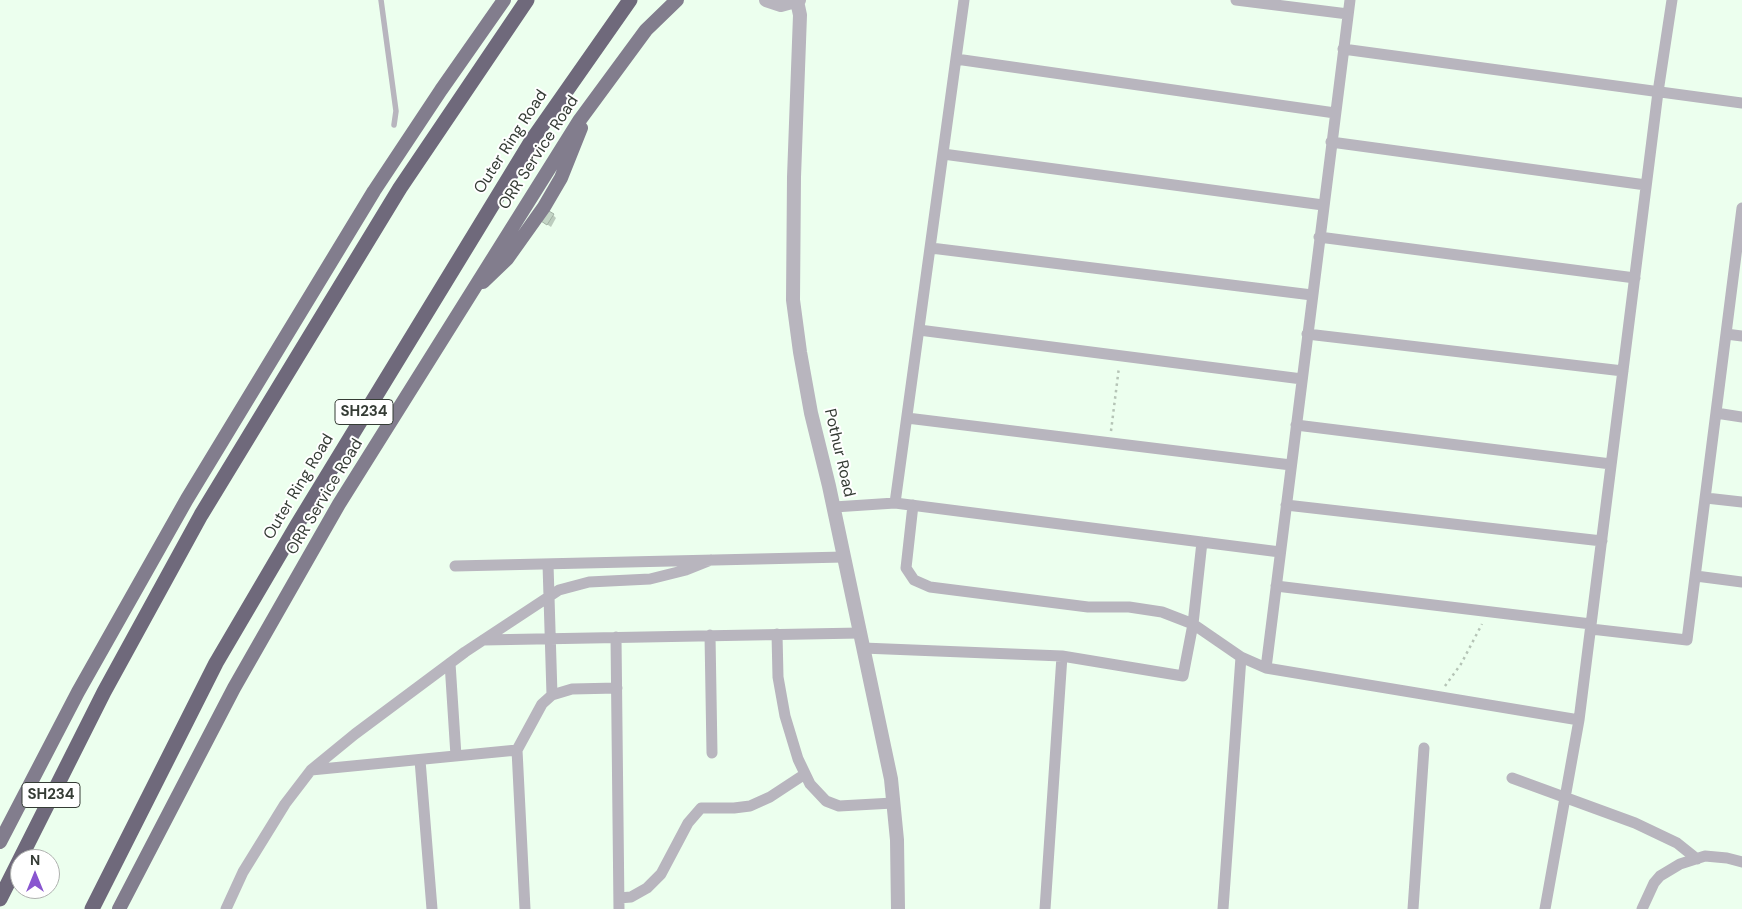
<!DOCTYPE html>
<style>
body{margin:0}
#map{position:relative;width:1742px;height:909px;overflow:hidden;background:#ecffee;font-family:"DM Sans",sans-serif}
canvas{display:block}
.north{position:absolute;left:10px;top:849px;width:50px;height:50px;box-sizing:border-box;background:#fff;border:1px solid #aeb1ae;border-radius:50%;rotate:0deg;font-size:14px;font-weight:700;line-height:20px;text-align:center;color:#353c35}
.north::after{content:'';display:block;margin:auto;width:18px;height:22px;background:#8956cf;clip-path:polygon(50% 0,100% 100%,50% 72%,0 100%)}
</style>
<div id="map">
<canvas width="1742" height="909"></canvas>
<div class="north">N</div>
</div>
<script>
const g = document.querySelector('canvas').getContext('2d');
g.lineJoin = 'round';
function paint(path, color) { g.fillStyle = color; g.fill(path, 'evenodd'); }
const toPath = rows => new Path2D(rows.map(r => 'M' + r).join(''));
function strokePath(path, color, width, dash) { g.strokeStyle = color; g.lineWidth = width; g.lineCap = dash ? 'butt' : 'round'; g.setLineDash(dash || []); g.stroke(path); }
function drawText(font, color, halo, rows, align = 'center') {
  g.font = font + ' "DM Sans",sans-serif'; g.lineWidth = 4; g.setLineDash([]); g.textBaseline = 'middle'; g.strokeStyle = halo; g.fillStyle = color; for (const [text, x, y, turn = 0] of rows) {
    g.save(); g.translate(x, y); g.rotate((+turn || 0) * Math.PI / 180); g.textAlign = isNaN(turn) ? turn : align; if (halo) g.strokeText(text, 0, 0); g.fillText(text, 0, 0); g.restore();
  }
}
paint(toPath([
 [553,215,556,218,551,227,545,223]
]), '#0003');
const building = toPath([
 [547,210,554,214,547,225,541,221,547,210]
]);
paint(building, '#c3d5c5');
strokePath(building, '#a1b2a3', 1);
strokePath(toPath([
 [1111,431,1119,367],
 [1445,686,1461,664,1482,624]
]), '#b5c4b6', 2.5, [2.5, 4]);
strokePath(toPath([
 [381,0,396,111,394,125]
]), '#b8b5be', 5.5);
strokePath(toPath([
 [1236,0,1348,14],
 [1343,49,1742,103],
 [956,59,1335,113],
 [1331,142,1646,185],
 [943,154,1323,205],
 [1319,237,1635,278],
 [931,248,1312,295],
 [919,330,1302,379],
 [1307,334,1623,371],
 [1726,334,1742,336],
 [1716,413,1742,417],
 [907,418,1291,465],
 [1296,425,1611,464],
 [1706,498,1742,502],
 [895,503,964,0],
 [913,505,906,568,914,580,930,587,1088,607,1129,607,1162,612,1193,624,1241,657,1266,668,1579,720],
 [1286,505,1602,541],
 [834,507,895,503,1280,552],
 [548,564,552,695],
 [455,566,844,557],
 [1696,576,1742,582],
 [1276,586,1591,624],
 [1591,629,1687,640,1742,208],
 [777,634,778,677,785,716,798,759,810,784,826,801,839,806,893,803],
 [710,635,712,753],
 [616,637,619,909],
 [483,640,860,633],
 [863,648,1062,656,1183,676,1193,624,1202,542],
 [450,663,456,756],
 [1266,668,1350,0],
 [420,760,432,909],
 [311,770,517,750],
 [1512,778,1635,823,1677,843,1697,859],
 [619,898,631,897,647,888,661,874,688,823,701,808,734,808,750,806,770,797,805,774],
 [226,909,243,872,285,804,311,770,355,734,465,652,559,590,589,582,650,579,686,570,711,560],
 [525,909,517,750,542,704,552,695,572,689,617,688],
 [1045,909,1062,656],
 [1223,909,1241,657],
 [1413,909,1424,748],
 [1545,909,1579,720,1658,92,1672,0],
 [1642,909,1654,883,1660,876,1680,864,1705,856,1727,858,1742,862]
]), '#b8b5be', 11);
strokePath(toPath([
 [766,0,781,5,799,0],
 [797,1,800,15,794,177,793,300,800,352,811,413,829,486,891,779,897,840,898,909]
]), '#b8b5be', 14);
strokePath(toPath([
 [483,282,507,259,544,207,561,178,581,128],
 [0,842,78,692,187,499,374,191,441,90,504,0],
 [119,909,234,688,339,504,579,121,646,30,677,0]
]), '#827d8d', 14);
strokePath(toPath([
 [0,899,104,692,201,515,400,188,527,0],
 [92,909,216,663,297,525,532,140,630,0]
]), '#6f697b', 15);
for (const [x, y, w] of [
 [364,412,58],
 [51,795,58]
]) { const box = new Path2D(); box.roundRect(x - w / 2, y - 12.5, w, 25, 4); g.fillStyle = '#fff'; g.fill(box); strokePath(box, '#353c35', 1); }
drawText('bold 15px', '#353c35', null, [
 ["SH234",364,412],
 ["SH234",51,795]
]);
drawText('16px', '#353c35', '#fff', [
 ["Outer Ring Road",511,142,-57],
 ["ORR Service Road",539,153,-57],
 ["Pothur Road",839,453,77],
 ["Outer Ring Road",299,487,-59],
 ["ORR Service Road",325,497,-59]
]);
</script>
